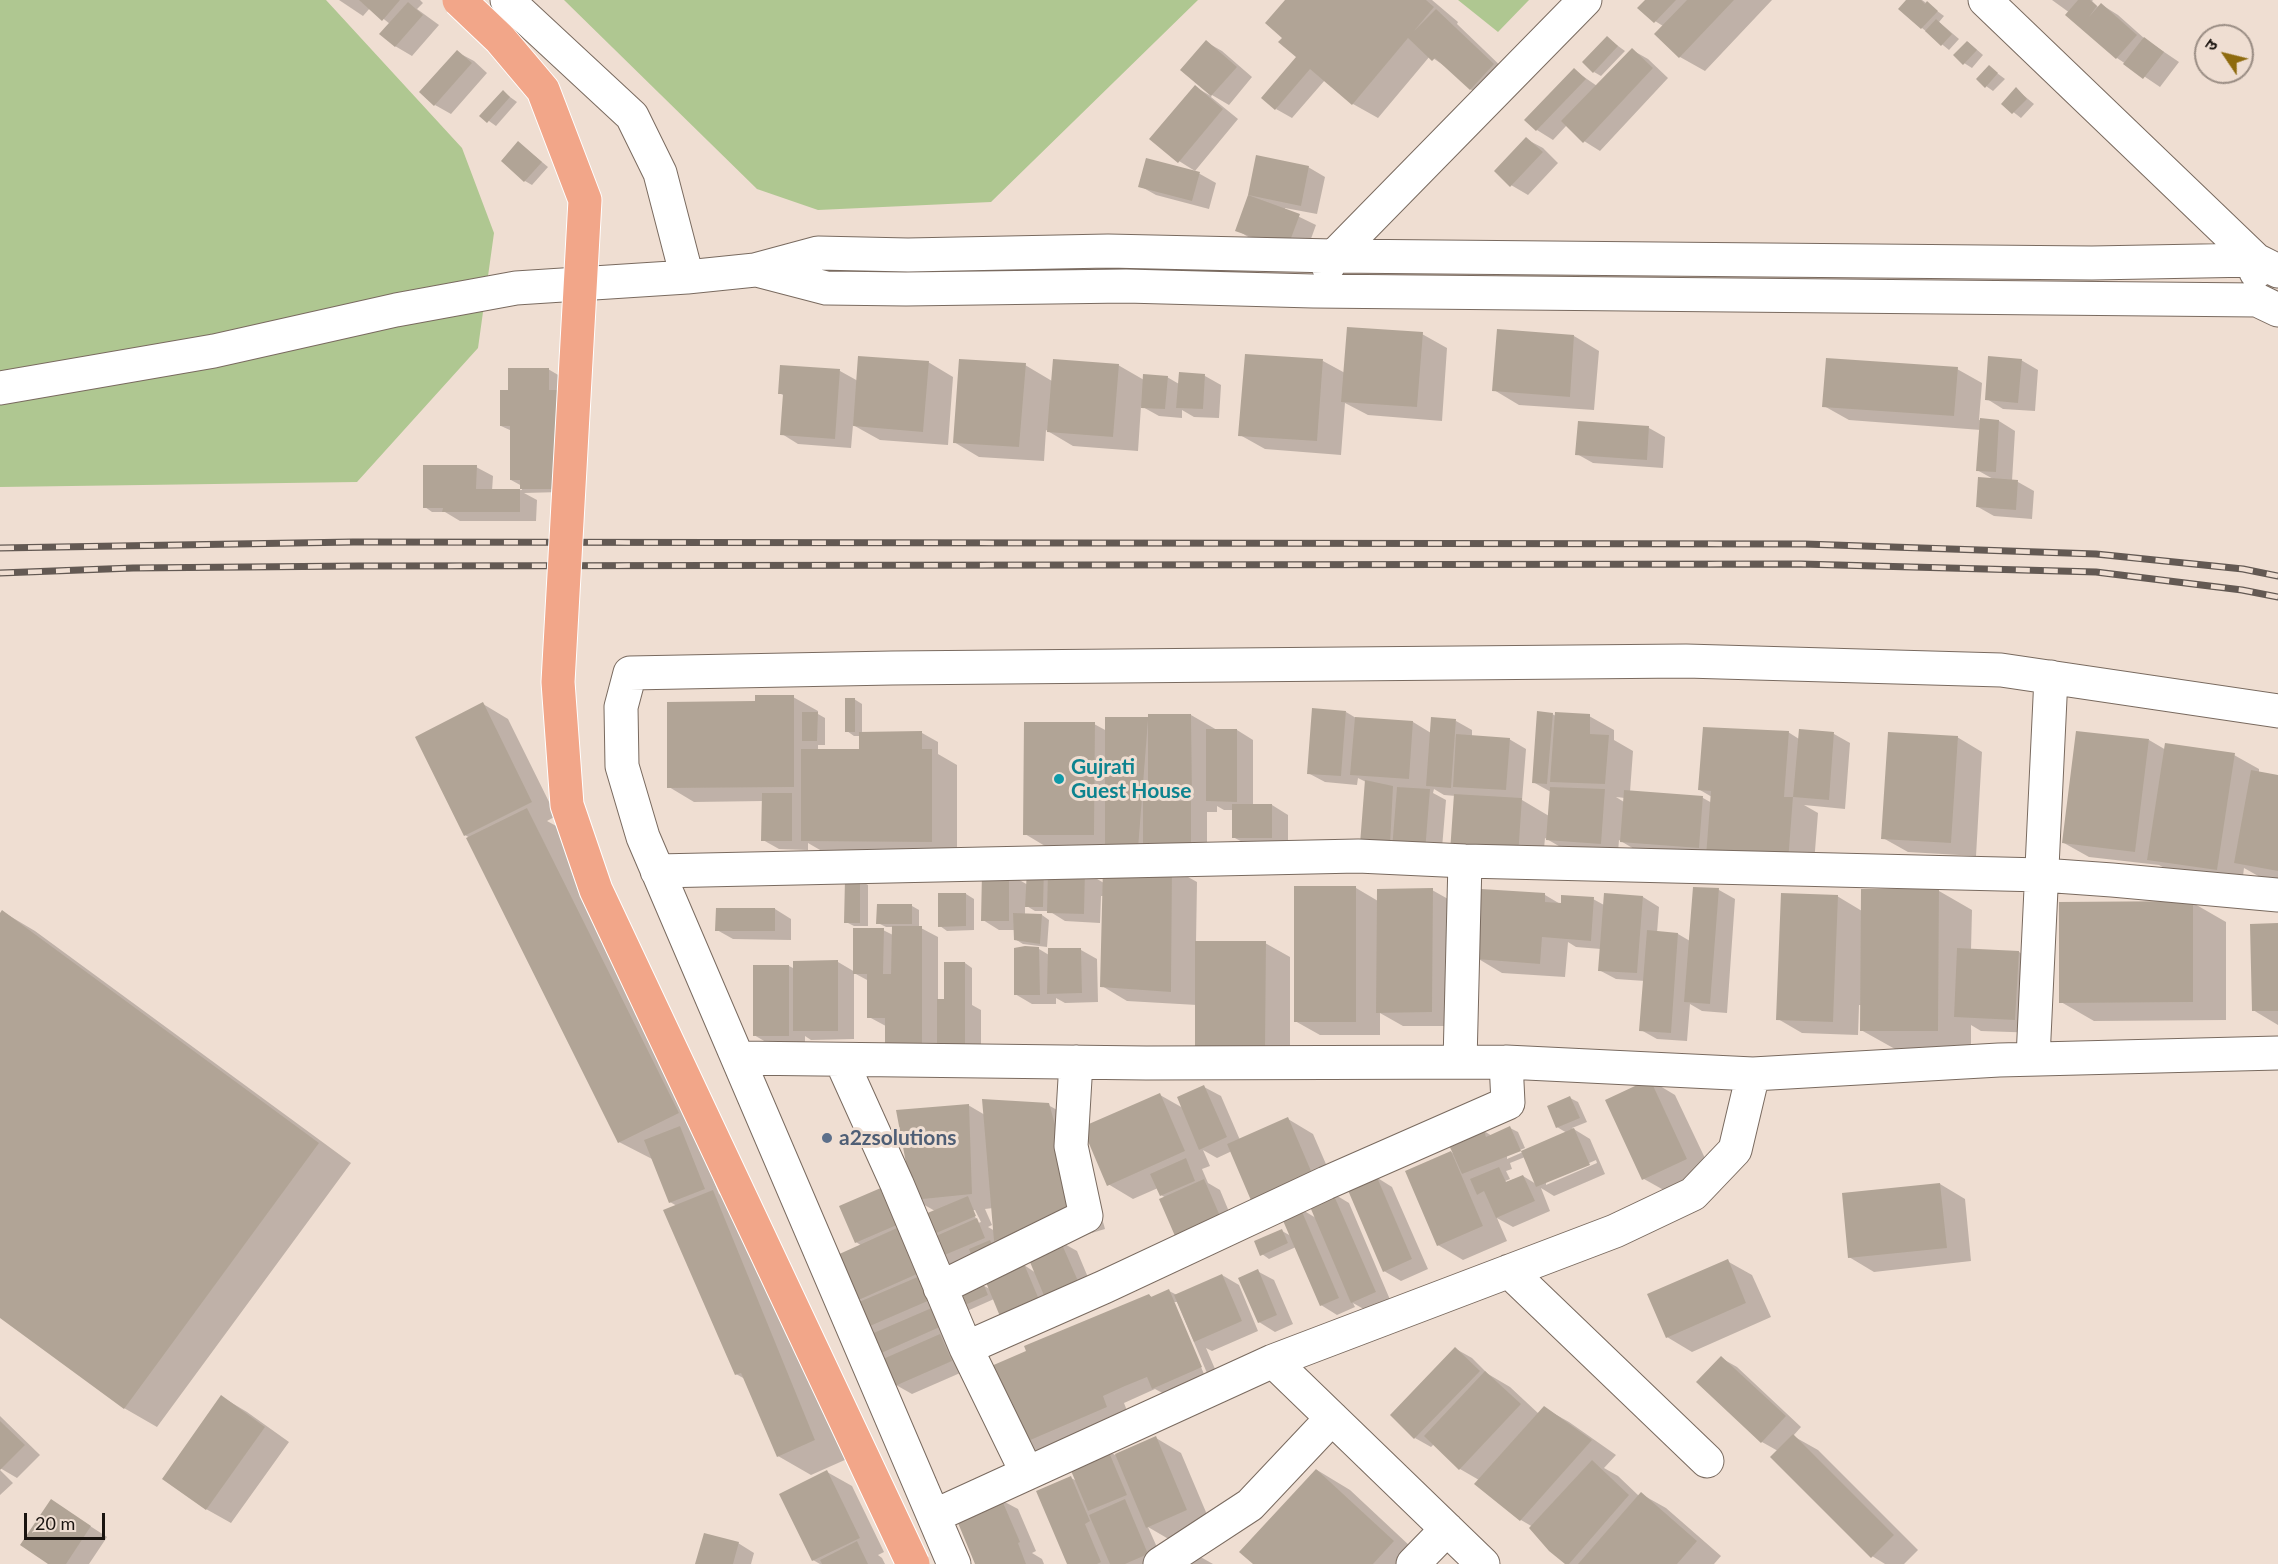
<!DOCTYPE html>
<meta charset="utf-8">
<style>
body{margin:0}
#map{position:relative;width:2278px;height:1564px;overflow:hidden;background:#efded2;font-family:Lato,"Noto Sans Devanagari",sans-serif}
canvas{display:block}
.north{position:absolute;left:2194px;top:24px;width:60px;height:60px;box-sizing:border-box;background:#efded2;border:2px solid #9a8d84;border-radius:50%;rotate:305deg;font-size:16px;font-weight:700;line-height:24px;text-align:center;color:#1a1410}
.north::after{content:'';display:block;margin:auto;width:21px;height:27px;background:#8e6b0f;clip-path:polygon(50% 0,100% 100%,50% 72%,0 100%)}
.scale{position:absolute;left:24px;top:1513px;width:81px;height:27px;box-sizing:border-box;border:3px solid #1a1410;border-top:0;padding-left:8px;font-size:18px;line-height:21px;white-space:nowrap;color:#1a1410;-webkit-text-stroke:4px #efded2;paint-order:stroke}
</style>
<div id="map">
<canvas width="2278" height="1564"></canvas>
<div class="north">उ</div>
<div class="scale">20 m</div>
</div>
<script>
const g = document.querySelector('canvas').getContext('2d');
g.lineJoin = 'round';
function paint(path, color) { g.fillStyle = color; g.fill(path, 'evenodd'); }
const toPath = rows => new Path2D(rows.map(r => 'M' + r).join(''));
function strokePath(path, color, width, dash) { g.strokeStyle = color; g.lineWidth = width; g.lineCap = dash ? 'butt' : 'round'; g.setLineDash(dash || []); g.stroke(path); }
function drawText(font, color, halo, rows, align = 'center') {
  g.font = font + ' Lato,sans-serif'; g.lineWidth = 6; g.setLineDash([]); g.textBaseline = 'middle'; g.strokeStyle = halo; g.fillStyle = color; for (const [text, x, y, turn = 0] of rows) {
    g.save(); g.translate(x, y); g.rotate((+turn || 0) * Math.PI / 180); g.textAlign = isNaN(turn) ? turn : align; if (halo) g.strokeText(text, 0, 0); g.fillText(text, 0, 0); g.restore();
  }
}
paint(toPath([
 [0,0,326,0,462,148,494,233,478,348,357,482,0,487],
 [564,0,1198,0,991,202,818,210,757,189],
 [1458,0,1529,0,1498,32]
]), '#afc791');
paint(toPath([
 [339,0,420,0,423,3,417,9,439,25,412,56,395,46,390,24,370,8,363,16],
 [1287,0,1432,0,1458,22,1457,24,1509,74,1487,98,1470,89,1449,69,1430,56,1378,118,1353,104,1325,80,1292,118,1276,109,1298,57,1284,37],
 [1647,0,1772,0,1705,71,1680,57,1656,34,1663,26,1655,21],
 [1908,0,1922,0,1944,16,1939,22,1959,39,1949,50,1922,28],
 [2052,0,2093,0,2092,1,2099,8,2102,5,2118,15,2145,39,2179,62,2160,87,2117,58,2070,13],
 [1607,38,1625,51,1601,76,1594,72],
 [1206,42,1222,51,1252,77,1229,105,1212,95,1211,97,1238,119,1195,171,1179,161,1195,87,1211,96,1212,95,1182,70],
 [1968,42,1983,55,1972,68,1964,63],
 [1632,50,1648,59,1668,78,1600,151,1584,141,1567,125,1553,140,1537,130,1527,120,1574,70,1597,86],
 [457,52,474,61,487,73,451,114,435,105],
 [1989,67,2005,79,1993,91,1986,86],
 [2016,89,2034,104,2021,118,2003,104],
 [503,92,517,102,496,126,482,116],
 [1526,139,1543,148,1558,163,1528,195,1511,185],
 [519,143,548,167,532,185,525,181],
 [1257,157,1308,167,1325,177,1317,214,1285,208,1285,210,1316,225,1304,258,1253,240,1237,230,1249,196],
 [1148,160,1200,174,1216,183,1209,209,1156,195,1140,186],
 [1422,334,1447,348,1442,421,1368,415,1345,403,1341,455,1265,449,1240,435,1323,361,1345,373],
 [1574,336,1599,351,1594,410,1519,405,1494,390],
 [2021,360,2038,370,2035,411,2003,409,1987,399],
 [928,362,953,377,948,445,880,440,853,425,851,448,798,444,782,434,785,396,779,393,840,371,858,381],
 [1025,365,1052,381,1118,365,1144,380,1167,377,1179,384,1180,374,1205,376,1221,385,1219,418,1194,417,1182,410,1182,418,1159,416,1141,406,1138,451,1073,446,1046,430,1044,461,979,457,954,442],
 [548,369,565,379,561,492,524,493,537,500,536,521,460,521,445,512,432,512,425,507,476,467,493,476,492,491,522,490,522,486,511,480,512,431,501,426,510,391],
 [1957,369,1982,383,1979,420,1999,421,2015,431,2012,481,2018,482,2034,491,2032,519,1994,516,1978,507,1995,480,1977,470,1981,430,1849,420,1824,406],
 [1649,428,1665,437,1663,468,1593,463,1577,454],
 [793,697,818,711,818,714,825,718,825,745,818,745,818,751,860,751,861,736,854,736,847,731,854,699,862,704,862,733,922,733,938,742,938,754,957,765,957,855,827,854,808,843,808,850,779,849,763,840,763,801,694,802,669,787,757,703],
 [483,704,508,719,556,816,547,821,560,828,697,1139,719,1194,746,1210,847,1459,811,1475,778,1456,745,1379,736,1374,677,1206,670,1202,654,1160,619,1142,470,838,465,835],
 [1346,712,1356,718,1413,722,1431,733,1456,721,1472,730,1472,736,1509,739,1526,749,1522,800,1549,816,1551,792,1533,782,1552,714,1556,716,1589,716,1614,730,1614,740,1633,751,1630,792,1703,798,1712,803,1712,797,1700,790,1788,732,1799,739,1834,734,1850,743,1845,809,1804,805,1818,813,1813,876,1646,856,1619,840,1618,852,1564,849,1545,838,1542,870,1456,796,1444,795,1434,789,1433,793,1446,800,1441,860,1378,852,1366,782,1358,778,1357,785,1325,782,1308,773],
 [1616,797,1625,798,1624,802],
 [1191,715,1217,730,1237,730,1253,740,1253,805,1272,805,1288,815,1288,847,1250,846,1233,837,1234,810,1224,810,1217,806,1217,812,1207,812,1207,861,1050,849,1025,834,1094,724,1107,731,1149,719],
 [1957,737,1982,752,1976,856,1908,852,1883,838],
 [2149,740,2166,750,2234,755,2259,769,2259,773,2278,776,2278,880,2260,877,2244,868,2242,884,2174,873,2159,865,2089,857,2064,843],
 [1172,868,1197,882,1196,943,1265,943,1290,957,1290,1066,1197,1005,1127,1001,1102,986,1104,896,1101,896,1100,923,1065,921,1049,911,1035,911,1025,905,1025,915,1042,915,1049,920,1047,947,1023,944,1015,939,1015,930,999,930,983,920,1009,874,1028,885,1028,870,1085,872,1104,883],
 [860,880,868,885,868,926,854,926,846,922],
 [1356,888,1378,901,1432,890,1457,904,1457,1026,1403,1026,1380,1013,1380,1035,1320,1035,1295,1021],
 [1694,888,1719,890,1735,899,1727,1013,1702,1011,1690,1004,1687,1041,1657,1039,1641,1030,1645,981,1616,979,1599,970,1601,949,1576,947,1568,942,1565,977,1502,973,1477,958,1482,890,1545,895,1562,905,1593,899,1604,905,1643,897,1659,907,1657,933,1678,934,1690,941],
 [1939,891,1972,910,1971,950,2019,952,2043,967,2040,1033,1981,1031,1971,1025,1971,1049,1895,1049,1861,1030,1862,1005,1859,1005,1858,1035,1802,1033,1778,1019,1837,896,1862,911],
 [939,894,966,894,974,899,974,930,947,931,940,926],
 [2193,903,2226,922,2226,1020,2094,1021,2061,1002],
 [912,906,919,910,919,927,938,937,938,1001,945,1001,965,963,972,968,972,1005,981,1010,981,1052,938,1054,869,1017,869,981,854,973,854,1039,811,1040,805,1036,805,1045,771,1045,754,1035,789,966,795,969,838,962,855,972,883,930,893,935,893,927,886,927,878,923],
 [775,909,791,919,791,940,733,939,717,930],
 [3,912,35,931,351,1163,157,1427,124,1408,0,1317,0,916],
 [2278,925,2278,1025,2253,1010],
 [1039,949,1049,955,1081,950,1097,959,1098,1002,1065,1003,1056,998,1056,1004,1032,1004,1015,994],
 [1650,1080,1675,1095,1712,1173,1669,1193,1644,1179],
 [1204,1087,1221,1096,1240,1140,1288,1119,1313,1134,1338,1192,1334,1194,1349,1203,1391,1302,1369,1312,1353,1303,1355,1307,1337,1315,1321,1305,1296,1247,1269,1259,1262,1254,1282,1231,1291,1236,1283,1217,1232,1151,1217,1158,1203,1150,1210,1166,1202,1169,1208,1183,1220,1190,1235,1226,1166,1198,1161,1195,1158,1188,1133,1199,1108,1184,1160,1095,1183,1108],
 [1310,1205,1316,1218,1301,1209],
 [1570,1098,1578,1102,1587,1122,1572,1128,1590,1139,1605,1174,1554,1196,1541,1188,1550,1211,1513,1227,1497,1218,1507,1241,1463,1260,1438,1245,1451,1152,1456,1155,1484,1131,1492,1136,1510,1128,1518,1132,1525,1148,1507,1155,1507,1159,1567,1133,1557,1127],
 [1525,1157,1536,1184,1523,1176,1486,1189,1510,1179,1506,1171,1512,1169,1510,1163],
 [1596,1160,1597,1163,1546,1185,1546,1182],
 [968,1105,985,1115,1048,1105,1074,1119,1105,1229,1061,1242,1077,1251,1097,1299,994,1299,967,1311,959,1307,982,1285,990,1289,1024,1265,1036,1273,1029,1256,953,1268,937,1258,929,1241,935,1211,914,1199],
 [993,1208,995,1231,988,1227,992,1225,985,1209],
 [972,1210,975,1210,981,1222,978,1223],
 [1376,1177,1392,1187,1428,1269,1401,1281,1384,1271],
 [1940,1184,1965,1199,1971,1261,1874,1272,1849,1257],
 [890,1186,967,1370,912,1394,896,1385,864,1328,856,1301,862,1246,856,1242],
 [1727,1261,1752,1275,1771,1317,1692,1352,1667,1337],
 [1257,1271,1274,1280,1293,1324,1275,1332,1259,1322],
 [1222,1275,1239,1285,1258,1331,1212,1351,1206,1348,1218,1376,1170,1397,1155,1389,1124,1403,1131,1421,1048,1457,1023,1443,1149,1295,1153,1298,1169,1291,1177,1295],
 [1173,1302,1177,1302,1207,1373,1204,1374],
 [1456,1349,1472,1358,1488,1374,1510,1387,1539,1414,1544,1408,1569,1422,1616,1455,1604,1468,1618,1476,1639,1496,1641,1494,1666,1508,1721,1556,1714,1564,1568,1564,1533,1527,1521,1520,1476,1484,1479,1480,1460,1469,1434,1444,1431,1447,1415,1438],
 [1721,1358,1737,1367,1801,1427,1793,1436,1818,1450,1918,1550,1904,1564,1885,1564,1872,1556,1778,1451,1762,1442,1698,1382],
 [222,1397,247,1412,289,1442,231,1523,206,1509],
 [0,1416,40,1455,17,1478,0,1468],
 [1156,1438,1181,1453,1211,1524,1172,1541,1148,1527,1164,1563,1162,1564,1068,1564,1071,1478,1077,1481,1108,1451,1115,1455],
 [0,1470,13,1483,0,1495],
 [1317,1470,1350,1490,1426,1561,1424,1564,1255,1564],
 [827,1472,852,1486,884,1552,878,1555,882,1558,885,1564,820,1564,813,1560],
 [1001,1500,1018,1509,1036,1551,1032,1553,1042,1559,1044,1564,977,1564],
 [67,1511,107,1537,89,1564,51,1564],
 [738,1543,754,1553,751,1564,697,1564],
 [1197,1555,1213,1564,1189,1564]
]), '#0003');
paint(toPath([
 [359,0,400,0,382,21],
 [1285,0,1426,0,1434,7,1414,31,1436,9,1494,64,1470,90,1435,58,1432,61,1408,38,1352,105,1310,69,1275,110,1261,98,1296,57,1278,42,1282,38,1265,23],
 [1645,0,1676,0,1654,23,1637,8],
 [1687,0,1734,0,1679,58,1654,34],
 [1906,0,1921,0,1925,4,1927,1,1938,11,1921,29,1898,9],
 [2078,0,2090,0,2097,6,2089,17,2101,3,2137,35,2116,59,2065,15],
 [408,2,423,15,395,47,379,34],
 [1936,19,1952,34,1941,46,1925,31],
 [1607,36,1618,46,1593,73,1582,62],
 [2144,37,2164,52,2143,79,2123,64],
 [1206,40,1237,67,1211,96,1180,70],
 [1967,41,1977,50,1963,65,1953,55],
 [1632,48,1653,68,1583,143,1561,121],
 [457,50,472,63,434,106,419,92],
 [1989,65,1998,73,1985,88,1976,79],
 [1574,68,1586,79,1536,131,1524,120],
 [1195,85,1223,109,1178,163,1149,139],
 [2016,87,2027,99,2012,114,2001,104],
 [503,90,510,97,487,123,479,116],
 [1526,137,1543,152,1510,187,1494,171],
 [518,141,542,162,524,182,501,161],
 [1256,155,1309,166,1301,206,1248,195,1300,214,1287,249,1235,231,1248,195],
 [1146,158,1200,172,1192,201,1138,187],
 [1347,327,1423,332,1417,407,1341,402],
 [1497,329,1574,335,1570,397,1492,391],
 [1245,354,1323,359,1317,441,1238,436],
 [858,356,929,361,923,432,853,426],
 [1988,356,2022,359,2018,403,1985,400],
 [1826,358,1958,367,1954,416,1822,407],
 [959,359,1026,363,1019,447,953,443],
 [1053,359,1119,364,1113,437,1047,432],
 [780,365,840,369,835,439,780,435,783,394,778,394],
 [508,368,549,368,549,390,557,390,554,489,520,489,520,480,510,480,510,426,500,426,500,390,508,390],
 [1179,372,1205,374,1203,409,1176,408],
 [1143,374,1168,376,1165,409,1141,408],
 [1980,418,1999,420,1996,472,1976,471],
 [1578,421,1649,426,1647,460,1575,455],
 [423,465,477,465,476,489,520,489,520,512,442,512,443,508,423,508],
 [1978,477,2018,480,2016,510,1976,507],
 [755,695,794,695,794,787,667,788,667,702,755,701],
 [845,698,855,698,855,732,845,732],
 [483,702,532,802,464,836,415,737],
 [1312,708,1346,711,1341,776,1307,774],
 [1537,711,1553,713,1547,784,1532,783],
 [802,712,818,712,817,741,802,741],
 [1555,712,1590,714,1590,734,1609,735,1605,784,1550,782],
 [1148,714,1191,714,1192,799,1148,798,1148,720,1138,849,1105,850,1105,717,1148,717],
 [1355,717,1413,721,1409,779,1350,775],
 [1431,717,1456,719,1451,788,1426,786],
 [1024,722,1095,722,1094,835,1023,835],
 [1703,727,1789,731,1784,797,1793,797,1788,862,1706,856,1711,791,1698,790],
 [1206,729,1237,729,1237,802,1206,801],
 [1799,729,1834,732,1829,800,1793,797],
 [922,731,922,749,932,749,932,842,801,841,801,749,859,749,859,732],
 [2076,731,2149,739,2135,852,2062,843],
 [1888,732,1958,736,1951,843,1881,839],
 [1456,734,1510,738,1506,790,1453,787],
 [2165,743,2235,753,2217,870,2147,860],
 [2251,770,2278,775,2278,871,2234,863],
 [1365,780,1393,786,1390,846,1360,844],
 [1397,787,1430,789,1425,852,1392,849],
 [1550,787,1605,789,1601,844,1546,840],
 [1624,790,1703,796,1699,848,1620,842],
 [762,793,792,793,792,841,761,841],
 [1454,794,1522,798,1518,857,1450,852],
 [1143,800,1191,801,1191,852,1143,853],
 [1232,804,1272,804,1272,838,1232,838],
 [527,808,679,1113,618,1143,466,838],
 [1172,866,1171,992,1100,987,1103,867],
 [1044,868,1043,907,1025,907,1027,869],
 [1048,868,1085,871,1084,914,1047,913],
 [982,873,1009,873,1009,921,981,921],
 [845,879,860,879,860,923,844,923],
 [1294,886,1356,886,1356,1022,1294,1022],
 [1693,887,1719,888,1710,1004,1684,1002],
 [1433,888,1432,1012,1376,1013,1377,889],
 [1481,889,1545,893,1545,902,1561,903,1561,895,1594,897,1591,941,1542,937,1540,964,1476,959],
 [1861,889,1939,889,1938,1031,1860,1031],
 [938,893,966,893,966,926,938,927],
 [1604,893,1643,896,1637,973,1598,971],
 [1781,893,1838,895,1833,1022,1776,1020],
 [2193,901,2193,1002,2059,1003,2059,902],
 [877,904,912,904,912,924,876,924],
 [716,908,775,908,775,931,715,931],
 [2,910,319,1143,124,1409,0,1318,0,913],
 [1013,913,1042,914,1040,944,1014,940],
 [2278,923,2278,1011,2252,1011,2250,924],
 [892,926,922,926,922,1045,885,1045,885,1018,867,1018,867,974,853,974,853,928,884,928,883,974,891,974],
 [1647,930,1678,933,1671,1033,1639,1031],
 [1195,941,1266,941,1265,1053,1195,1053],
 [1025,946,1039,947,1040,995,1014,995,1014,948],
 [1048,948,1081,948,1082,993,1047,994],
 [1957,948,2019,951,2015,1020,1954,1017],
 [838,960,838,1031,793,1031,793,961],
 [944,962,965,962,965,1044,937,1044,937,999,944,999],
 [753,965,789,965,789,1036,753,1036],
 [1650,1079,1687,1159,1642,1180,1605,1100],
 [1204,1085,1227,1137,1199,1150,1177,1097],
 [1160,1093,1185,1151,1107,1186,1082,1127],
 [1570,1096,1580,1118,1556,1128,1547,1106],
 [982,1099,1049,1103,1080,1215,994,1241],
 [969,1104,972,1194,913,1200,896,1110],
 [1288,1117,1314,1178,1253,1205,1227,1144],
 [680,1126,705,1189,669,1203,644,1140],
 [1510,1126,1521,1151,1462,1174,1449,1145,1484,1130,1486,1137],
 [1574,1128,1590,1165,1536,1187,1521,1151],
 [1451,1151,1483,1226,1437,1246,1405,1171],
 [1186,1158,1195,1181,1160,1196,1150,1174],
 [1499,1167,1506,1182,1523,1175,1535,1201,1496,1218,1484,1191,1477,1195,1470,1179],
 [1376,1175,1412,1259,1383,1272,1347,1188],
 [1204,1179,1220,1216,1175,1236,1159,1199],
 [1940,1183,1947,1248,1848,1258,1842,1193],
 [890,1184,906,1221,855,1243,839,1206],
 [713,1190,815,1440,777,1457,741,1373,735,1375,663,1210],
 [1332,1191,1376,1292,1351,1303,1308,1202],
 [968,1196,976,1216,927,1237,918,1217],
 [1300,1207,1339,1298,1320,1306,1281,1216],
 [977,1218,985,1238,935,1259,927,1240],
 [897,1228,917,1274,854,1302,835,1256],
 [1282,1229,1288,1243,1260,1256,1254,1241],
 [990,1240,998,1258,976,1267,969,1249],
 [1060,1240,1082,1290,1048,1305,1027,1255],
 [1728,1259,1746,1303,1666,1338,1647,1294],
 [1024,1264,1043,1309,1004,1326,985,1280],
 [1258,1269,1277,1315,1258,1323,1238,1278],
 [1222,1274,1242,1321,1194,1342,1174,1295],
 [920,1276,930,1300,863,1329,852,1305],
 [983,1283,988,1295,958,1308,953,1296],
 [1169,1289,1202,1367,1152,1389,1147,1377,1125,1386,1103,1396,1107,1407,1021,1444,989,1367,1026,1351,1024,1346,1149,1294,1151,1297],
 [934,1307,942,1326,870,1358,862,1338],
 [940,1334,952,1361,895,1386,883,1359],
 [1455,1347,1480,1371,1414,1439,1390,1415],
 [1721,1356,1786,1416,1761,1443,1696,1382],
 [1485,1371,1521,1404,1459,1470,1424,1436],
 [221,1395,265,1427,206,1510,162,1479],
 [1544,1406,1592,1440,1520,1521,1474,1484],
 [0,1421,25,1445,0,1470],
 [1793,1434,1894,1535,1871,1558,1770,1457],
 [1156,1436,1187,1510,1146,1528,1115,1454],
 [1108,1450,1127,1495,1088,1511,1069,1466],
 [1592,1460,1629,1495,1569,1564,1565,1564,1549,1551,1529,1528],
 [1316,1469,1394,1541,1373,1564,1253,1564,1239,1552],
 [827,1470,860,1538,812,1561,779,1494],
 [1071,1476,1090,1521,1085,1524,1101,1562,1097,1564,1067,1564,1036,1491],
 [1641,1492,1697,1541,1677,1564,1578,1564],
 [1001,1498,1020,1542,1018,1543,1026,1564,975,1564,958,1523,980,1513,978,1508],
 [51,1499,91,1526,66,1564,48,1564,20,1545],
 [1125,1499,1148,1554,1125,1564,1110,1564,1089,1515],
 [704,1533,739,1542,733,1564,695,1564],
 [857,1541,868,1564,822,1564,820,1560]
]), '#b1a496');
const minor = toPath([
 [507,0,632,116,660,173,687,277],
 [1985,0,2256,260,2256,272],
 [1328,266,1334,256,1585,0],
 [757,270,826,288,906,289,1126,286,1313,291,2257,300,2278,310],
 [0,388,214,351,396,310,516,288,687,277,755,270,818,253,908,255,1108,251,1334,256,2092,263,2256,260,2278,271],
 [657,871,1358,856,1465,861,2042,875,2112,880,2278,895],
 [738,1058,1146,1063,1506,1062,1753,1074,1999,1060,2278,1053],
 [2033,1058,2051,677],
 [841,1060,897,1184,966,1348,1027,1473],
 [1460,1062,1465,861],
 [1509,1271,1707,1461],
 [940,1288,1086,1216,1071,1146,1076,1062],
 [966,1348,1104,1287,1326,1183,1508,1103,1506,1062],
 [1273,1361,1483,1564],
 [934,1516,1273,1361,1615,1231,1693,1194,1735,1150,1753,1074],
 [954,1564,643,837,622,766,621,707,630,673,892,668,1686,661,2001,670,2278,711],
 [1160,1564,1250,1505,1332,1418],
 [1413,1564,1447,1529]
]);
strokePath(minor, '#796a5f', 35);
strokePath(minor, '#fff', 33);
const rail = toPath([
 [0,548,353,542,1805,544,2096,554,2243,569,2278,576],
 [0,573,133,568,358,566,1801,564,2096,572,2242,590,2278,597]
]);
strokePath(rail, '#635953', 7);
strokePath(rail, '#efded2', 4.5, [14]);
const majorBridge = toPath([
 [459,0,500,39,543,90,585,200,558,682,567,805,596,890,913,1564]
]);
strokePath(majorBridge, '#fff', 35, []);
strokePath(majorBridge, '#f2a689', 33);
for (const [x, y, r, color] of [
 [1059,779,6,"#0f9aa8"],
 [827,1138,6,"#5c6f8a"]
]) { const dot = new Path2D(); dot.arc(x, y, r, 0, 2 * Math.PI); g.fillStyle = color; g.fill(dot); strokePath(dot, '#efded2', 2); }
drawText('bold 21px', '#0d838f', '#efded2', [
 ["Gujrati",1071,767],
 ["Guest House",1071,791]
], 'left');
drawText('bold 21px', '#4e5e75', '#efded2', [
 ["a2zsolutions",839,1138]
], 'left');
</script>
